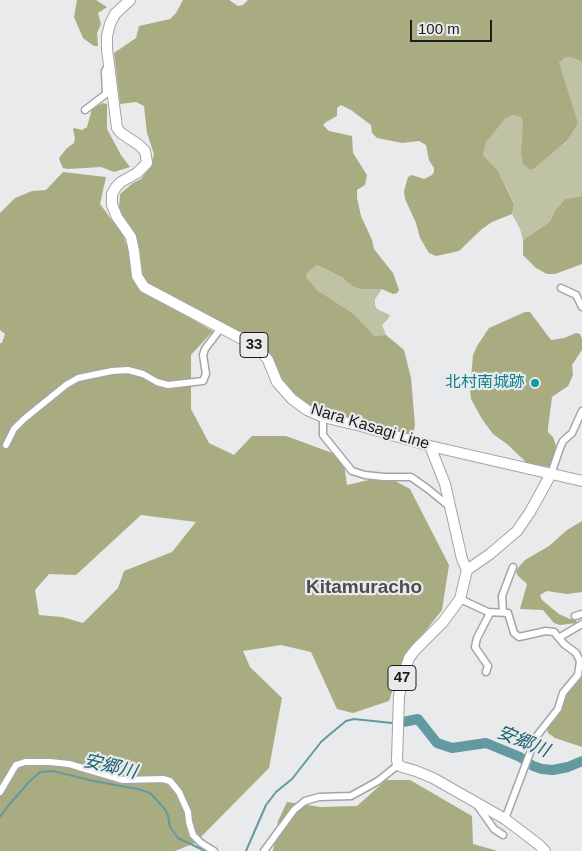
<!DOCTYPE html>
<meta charset="utf-8">
<style>
body{margin:0}
#map{position:relative;width:582px;height:851px;overflow:hidden;background:#e8eaec;font-family:Arial,sans-serif}
canvas{display:block}
.scale{position:absolute;left:410px;top:20px;width:82px;height:22px;box-sizing:border-box;border:2px solid #1d1d1e;border-top:0;padding-left:6px;font-size:15px;line-height:18px;white-space:nowrap;color:#1d1d1e;-webkit-text-stroke:4px #e8eaec;paint-order:stroke}
</style>
<div id="map">
<canvas width="582" height="851"></canvas>
<div class="scale">100 m</div>
</div>
<script>
const g = document.querySelector('canvas').getContext('2d');
g.lineJoin = 'round';
function paint(path, color) { g.fillStyle = color; g.fill(path, 'evenodd'); }
const toPath = rows => new Path2D(rows.map(r => 'M' + r).join(''));
function strokePath(path, color, width, dash) { g.strokeStyle = color; g.lineWidth = width; g.lineCap = dash ? 'butt' : 'round'; g.setLineDash(dash || []); g.stroke(path); }
function drawText(font, color, halo, rows, align = 'center') {
  g.font = font + ' Arial,"Noto Sans JP",sans-serif'; g.lineWidth = 4.5; g.setLineDash([]); g.textBaseline = 'middle'; g.strokeStyle = halo; g.fillStyle = color; for (const [text, x, y, turn = 0] of rows) {
    g.save(); g.translate(x, y); g.rotate((+turn || 0) * Math.PI / 180); g.textAlign = isNaN(turn) ? turn : align; if (halo) g.strokeText(text, 0, 0); g.fillText(text, 0, 0); g.restore();
  }
}
paint(toPath([
 [569,57,573,58,582,62,582,196,565,199,554,212,551,220,548,223,523,240,520,229,512,214,514,203,500,175,483,155,484,146,488,138,505,119,513,115,521,116,523,125,551,153,567,142,559,63,565,58],
 [317,265,343,278,352,286,360,289,382,289,375,299,375,305,377,309,390,315,388,319,382,325,386,335,374,337,354,314,317,290,305,277,307,273]
]), '#c0c2a6');
paint(toPath([
 [77,0,96,0,107,7,98,13,101,24,97,33,98,46,94,46,83,38,74,17],
 [183,0,229,0,238,6,243,5,248,0,582,0,582,62,573,58,569,57,565,58,559,63,578,123,567,141,533,169,529,169,523,164,521,154,523,125,521,117,513,115,505,119,486,142,483,155,498,171,514,204,512,214,492,222,482,229,459,251,436,256,429,253,420,238,416,223,405,199,404,191,408,177,412,175,424,179,432,175,434,172,434,168,429,160,426,145,419,141,402,143,377,138,372,133,371,125,351,110,341,105,337,108,337,116,326,122,323,125,329,131,352,136,353,153,367,175,365,185,357,190,357,198,361,216,372,240,374,249,393,273,399,290,397,293,393,294,382,289,360,289,352,286,343,278,317,265,307,273,306,277,317,290,354,314,374,336,386,335,404,350,411,378,415,425,414,430,408,435,336,416,310,407,287,388,268,351,148,287,140,274,119,208,120,194,133,183,141,179,150,167,154,154,147,133,144,106,136,102,120,104,114,53,136,38,139,26,170,19,176,13],
 [103,103,107,104,107,129,121,155,130,167,114,172,101,167,68,169,63,168,61,164,59,158,67,148,74,143,75,138,73,129,74,128,82,130,87,127,92,109],
 [63,172,106,177,100,204,123,235,128,248,134,282,141,290,213,331,191,355,191,409,209,443,234,455,252,436,286,436,343,457,347,485,386,476,410,489,449,565,442,610,402,661,389,701,353,713,337,709,311,652,281,645,243,651,250,667,282,698,269,768,195,843,175,851,0,851,0,343,2,343,5,334,0,330,0,213,15,198,32,191,46,190],
 [141,515,196,522,172,552,124,571,118,588,83,623,62,617,39,615,35,590,49,574,76,575],
 [582,196,582,264,555,274,547,274,536,268,523,255,523,240,548,223,551,220,554,212,565,199],
 [525,312,530,312,551,340,564,338,576,333,580,334,582,339,582,350,572,365,573,375,570,382,568,386,552,397,548,428,548,432,553,437,556,446,550,467,528,464,507,444,493,434,482,419,471,399,470,389,473,355,477,346,489,328],
 [582,521,582,592,567,594,547,591,540,595,542,600,559,614,570,619,576,619,577,623,560,625,554,623,543,610,520,609,527,584,518,576,516,572,518,568,525,560,549,546,567,530],
 [582,670,582,747,555,738,548,733,547,729,561,709,566,692],
 [386,780,410,780,472,816,473,844,498,851,273,851,278,821,287,802,321,807,357,806]
]), '#a9ac81');
strokePath(toPath([
 [0,817,8,806,29,782,40,772,53,771,93,781,138,789,150,793,164,808,168,815,170,827,178,838,205,851],
 [246,851,266,805,276,792,292,779,321,742,329,735,346,721,354,719,392,723]
]), '#6399a1', 2);
strokePath(toPath([
 [403,722,418,719,437,743,452,748,486,743,520,757,533,766,542,769,553,770,568,767,582,761]
]), '#6399a1', 10);
const street = toPath([
 [85,110,106,94,105,71,107,68],
 [561,288,576,295,582,307],
 [323,417,323,435,352,471,365,475,384,477,411,477,428,489,450,507],
 [6,445,14,429,24,419,66,385,78,378,112,371,128,370,143,374,157,382,168,385,203,381,206,374,203,355,205,349,221,328],
 [551,474,560,448,563,441,572,433,582,411],
 [460,599,488,612,508,613,514,633,519,637,546,631,554,632,564,644,576,653,580,661,578,675,563,693,558,709,536,737,505,819],
 [503,612,502,596,513,567],
 [575,616,582,614],
 [560,637,582,624],
 [486,672,488,666,475,647,477,638,490,613],
 [0,792,16,765,25,762,50,762,69,764,123,780,163,779,170,781,179,792,188,812,189,822,193,835,201,843,214,851],
 [477,805,494,829,503,835],
 [264,851,294,810,305,801,319,797,351,796,378,781,398,765]
]);
const primary = toPath([
 [130,0,115,14,110,24,107,36,107,49,117,128,121,133,139,145,145,151,147,163,137,173,121,182,116,187,112,194,112,205,117,217,131,237,134,251,137,276,144,287,259,348,268,360,277,382,284,390,292,399,307,410,323,417,361,426,430,446,582,481],
 [430,446,445,484,462,559,467,570,460,599,443,622,416,649,409,658,403,676,399,696,397,760,398,765,402,767,416,771,433,778,505,819,538,844,545,851],
 [467,570,490,554,517,531,530,512,551,474]
]);
strokePath(street, '#a3a5a7', 9);
strokePath(primary, '#a3a5a7', 12);
strokePath(street, '#fff', 6);
strokePath(primary, '#fff', 10);
for (const [x, y, r, color] of [
 [535,383,5,"#0f9aa8"]
]) { const dot = new Path2D(); dot.arc(x, y, r, 0, 2 * Math.PI); g.fillStyle = color; g.fill(dot); strokePath(dot, '#e8eaec', 2); }
for (const [x, y, w] of [
 [254,345,28],
 [402,678,28]
]) { const box = new Path2D(); box.roundRect(x - w / 2, y - 12.5, w, 25, 4); g.fillStyle = '#e8eaec'; g.fill(box); strokePath(box, '#1d1d1e', 1); }
drawText('bold 15px', '#1d1d1e', null, [
 ["33",254,345],
 ["47",402,678]
]);
drawText('16px', '#0d838f', '#e8eaec', [
 ["北村南城跡",525,383]
], 'right');
drawText('16px', '#1d1d1e', '#e8eaec', [
 ["Nara Kasagi Line",370,427,17]
]);
drawText('italic 18px', '#17626b', '#e8eaec', [
 ["安郷川",523,742,22],
 ["安郷川",110,767,13]
]);
drawText('bold 19px', '#4b4d4f', '#e8eaec', [
 ["Kitamuracho",364,588]
]);
</script>
